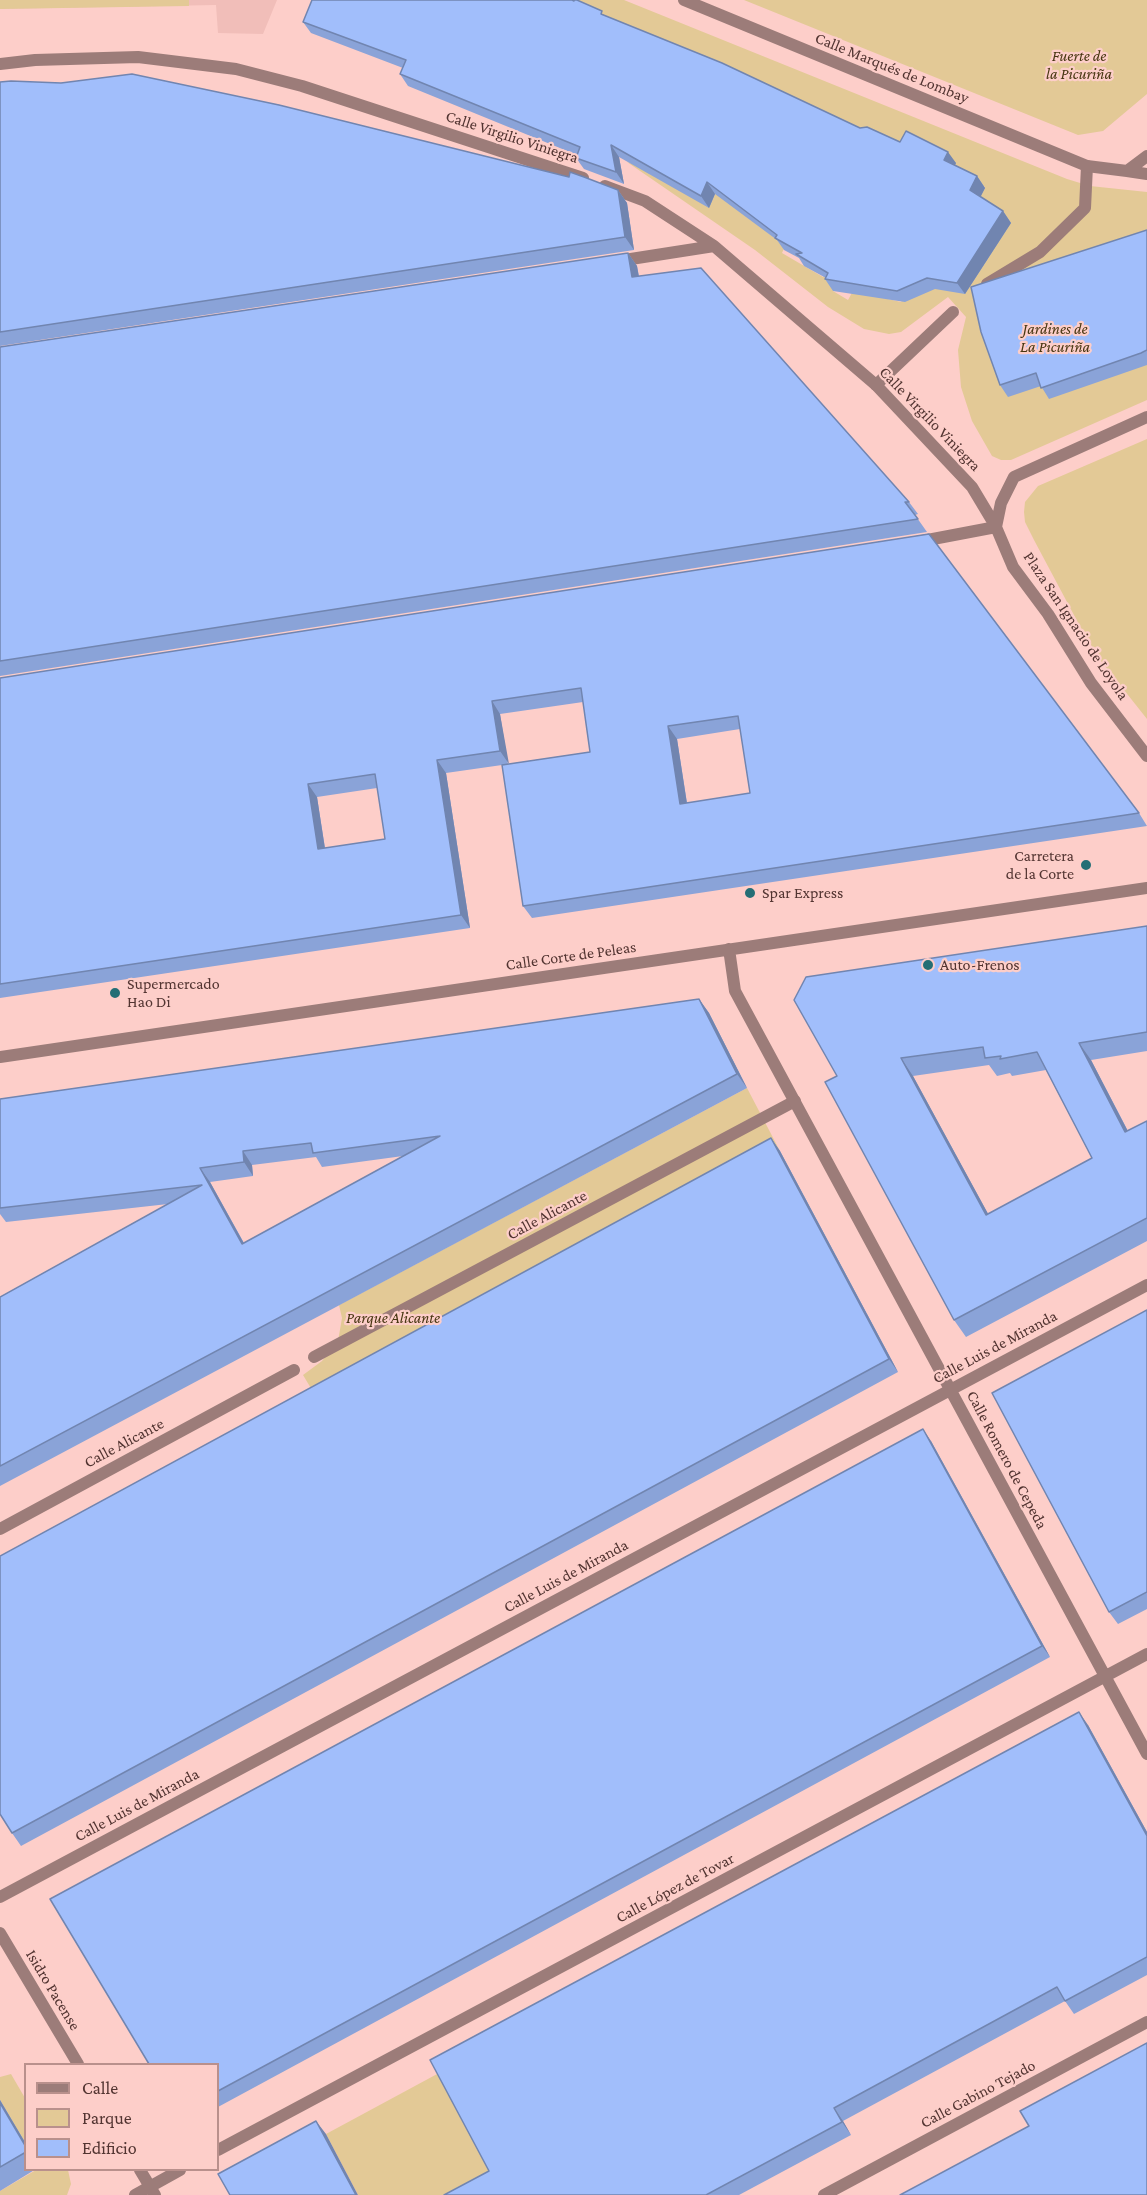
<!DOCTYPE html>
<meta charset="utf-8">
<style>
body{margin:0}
#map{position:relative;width:1147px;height:2195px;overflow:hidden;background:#fdcec9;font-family:"Crimson Pro",serif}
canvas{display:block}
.legend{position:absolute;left:24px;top:2063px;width:195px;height:108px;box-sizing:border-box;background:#fdcec9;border:2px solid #b9908c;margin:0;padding:8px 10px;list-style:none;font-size:18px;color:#523431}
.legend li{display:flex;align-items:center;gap:12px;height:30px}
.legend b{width:30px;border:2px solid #b9908c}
</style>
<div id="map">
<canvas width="1147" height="2195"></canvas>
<ul class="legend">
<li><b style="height:8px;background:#9c7c79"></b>Calle</li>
<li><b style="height:16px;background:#e3c996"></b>Parque</li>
<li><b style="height:16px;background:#a1befb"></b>Edificio</li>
</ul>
</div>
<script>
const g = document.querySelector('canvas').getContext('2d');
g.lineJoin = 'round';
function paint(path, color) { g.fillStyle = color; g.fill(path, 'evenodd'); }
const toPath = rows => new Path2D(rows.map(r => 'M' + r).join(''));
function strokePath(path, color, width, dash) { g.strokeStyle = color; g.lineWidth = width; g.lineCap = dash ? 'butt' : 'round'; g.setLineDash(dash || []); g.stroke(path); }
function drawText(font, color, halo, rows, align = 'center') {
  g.font = font + ' "Crimson Pro",serif'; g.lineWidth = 4.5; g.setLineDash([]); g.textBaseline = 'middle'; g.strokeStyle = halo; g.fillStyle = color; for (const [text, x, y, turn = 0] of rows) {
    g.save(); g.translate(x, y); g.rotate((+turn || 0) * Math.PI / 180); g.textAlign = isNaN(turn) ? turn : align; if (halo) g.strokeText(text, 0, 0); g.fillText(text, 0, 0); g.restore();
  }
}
paint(toPath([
 [0,0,277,0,263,34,218,33,216,5,0,9]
]), '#f1beb9');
paint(toPath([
 [0,0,189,0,189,6,0,9],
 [540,0,624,0,1067,179,1090,186,1147,192,1147,400,1011,460,1001,460,992,456,972,421,961,387,958,350,966,317,948,297,901,332,889,334,864,329,828,307,755,250,627,162,691,184,709,207,716,192,785,246,782,253,823,277,852,245,833,291,848,300,853,291,901,302,977,203,985,187,952,171,955,163,907,154],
 [744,0,1147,0,1147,94,1103,131,1078,135],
 [1147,439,1147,719,1101,661,1083,632,1034,540,1025,522,1024,512,1025,502,1038,486],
 [747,1088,780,1151,449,1330,312,1390,303,1375,322,1361,338,1341,342,1318,339,1305],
 [439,2073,499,2184,478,2195,358,2195,326,2134],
 [11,2074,25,2098,25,2144,0,2100,0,2077],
 [36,2170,68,2170,71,2184,67,2195,0,2195,0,2191]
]), '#e3c996');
strokePath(toPath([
 [987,284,1040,252,1085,208,1087,166],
 [876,385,953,312],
 [314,1357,795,1101]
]), '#9c7c79', 12);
strokePath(toPath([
 [684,0,1087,166,1127,171,1147,156],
 [0,64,35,60,138,57,236,69,302,86,583,178],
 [1127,171,1147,174],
 [605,186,645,201,714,246,876,385,972,487,996,527,1013,567,1048,614,1091,683,1147,756],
 [618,261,714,246],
 [996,527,1001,503,1014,477,1147,417],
 [917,542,996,527],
 [729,949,735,991,1147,1754],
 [0,1057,1147,888],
 [0,1529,294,1370],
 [0,1897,1147,1285],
 [0,1933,78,2064],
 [218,2150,1147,1654],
 [140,2170,155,2195],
 [135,2195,180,2170],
 [824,2195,1147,2022]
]), '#9c7c79', 12);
paint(toPath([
 [606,16,860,128,956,163,955,165,977,176,985,188,980,197,1003,211,1011,223,965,294,935,289,905,302,833,291,825,279,826,278,804,266,799,258,784,250,777,240,715,194,709,208,619,157,624,184,584,169,576,158,577,155,408,86,400,74,403,68,311,33,303,22],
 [0,82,618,190,627,203,634,250,0,346],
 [1147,230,1147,365,1049,399,1041,386,1008,397,1000,385],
 [628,253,637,266,639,276,909,502,918,514,915,515,927,532,0,676,0,347],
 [929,534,1139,813,1147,826,532,918,523,906,502,765,446,773,470,928,0,998,0,678],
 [583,702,590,752,508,764,500,714],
 [740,729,750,793,687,803,677,739],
 [377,788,385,839,325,848,317,797],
 [1147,926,1147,1051,1091,1060,1128,1131,1147,1121,1147,1241,966,1337,954,1320,837,1076],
 [989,1065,997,1076,1010,1073,1012,1076,1046,1070,1092,1158,988,1214,913,1076],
 [699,999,709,1013,747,1088,0,1486,0,1297,168,1204,6,1222,0,1214,0,1099],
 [403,1156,244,1243,210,1182,253,1176,252,1165,316,1157,322,1167],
 [771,1138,780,1151,898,1372,21,1846,12,1833],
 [1147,1310,1147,1609,1118,1624,1109,1612],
 [931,1441,1050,1657,218,2107,218,2064],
 [1088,1725,1147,1832,1147,1975,1074,2014,1065,2001,843,2121,851,2135,739,2195,444,2195,489,2171],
 [0,2100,26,2144,26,2169,36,2169,0,2191]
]), '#8aa3d8');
paint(toPath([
 [611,145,619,157,624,184,616,172],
 [948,152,956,163,952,171,944,160],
 [977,176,985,188,978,202,970,190],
 [707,182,715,194,709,208,701,196],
 [618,190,627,203,634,250,625,237],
 [1003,211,1011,223,965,294,957,283],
 [628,253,637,266,641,290,632,277],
 [492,701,500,714,509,764,500,751],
 [668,726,677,739,689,817,680,804],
 [437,760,446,773,470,928,461,915],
 [308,784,317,797,327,862,318,849],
 [699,999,709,1013,747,1088,737,1074],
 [1079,1043,1091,1060,1137,1149,1125,1132],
 [901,1058,913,1076,998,1232,986,1215],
 [771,1138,780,1151,898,1372,889,1359],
 [243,1151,252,1165,253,1176,244,1162],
 [200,1168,210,1182,252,1258,242,1244],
 [923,1429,931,1441,1050,1657,1042,1646],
 [1079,1712,1088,1725,1147,1832,1147,1836],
 [0,2100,26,2144,26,2147,0,2103],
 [834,2108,843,2121,851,2135,842,2122],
 [316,2121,326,2134,358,2195,356,2195]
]), '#7185b0');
const building = toPath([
 [312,0,572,0,574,1,574,0,577,0,602,11,601,14,722,63,860,128,867,127,900,142,906,131,948,152,944,160,977,176,970,190,1003,211,957,283,927,278,897,291,825,279,828,273,796,254,802,253,775,238,777,235,707,182,701,196,611,145,616,172,576,158,580,147,400,74,406,60,303,22,312,0],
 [132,74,279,105,569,177,570,172,584,177,618,190,625,237,0,332,0,82,11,81,61,83,132,74],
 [1147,230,1147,350,1141,353,1041,388,1036,373,1000,385,981,332,971,287,1147,230],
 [628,253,632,277,701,268,909,502,905,502,918,519,0,661,0,347,628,253],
 [929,534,1139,813,523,906,502,765,590,752,581,688,492,701,500,751,437,760,461,915,0,984,0,678,929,534],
 [738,716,750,793,680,804,668,726,738,716],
 [375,774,385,839,318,849,308,784,375,774],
 [1147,926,1147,1032,1079,1043,1125,1132,1147,1121,1147,1218,954,1320,825,1082,837,1076,794,1000,806,977,1147,926],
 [983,1047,985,1058,1001,1056,1000,1059,1037,1052,1092,1158,986,1215,901,1058,983,1047],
 [699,999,737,1074,0,1466,0,1297,202,1185,0,1208,0,1099,699,999],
 [440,1136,242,1244,200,1168,244,1162,243,1151,311,1143,313,1153,440,1136],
 [771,1138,889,1359,12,1833,0,1814,0,1556,771,1138],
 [1147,1310,1147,1592,1109,1612,992,1393,1147,1310],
 [923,1429,1042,1646,218,2091,218,2064,149,2064,50,1899,923,1429],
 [1079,1712,1147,1836,1147,1957,1065,2001,1057,1987,834,2108,842,2122,706,2195,444,2195,489,2171,430,2060,1079,1712],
 [1147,2043,1147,2195,900,2195,1029,2126,1020,2111,1147,2043],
 [0,2103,26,2147,26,2152,0,2167,0,2103],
 [316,2121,356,2195,230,2195,218,2174,316,2121]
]);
paint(building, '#a1befb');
strokePath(building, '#7185b0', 1.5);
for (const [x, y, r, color] of [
 [1086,865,6,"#246e75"],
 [750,893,6,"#246e75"],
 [928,965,6,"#246e75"],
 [115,993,6,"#246e75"]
]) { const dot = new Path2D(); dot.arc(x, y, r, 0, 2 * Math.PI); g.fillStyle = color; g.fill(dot); strokePath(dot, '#fdcec9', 2); }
drawText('italic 16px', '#473611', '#fdcec9', [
 ["Fuerte de",1079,56],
 ["la Picuriña",1079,74],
 ["Jardines de",1055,329],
 ["La Picuriña",1055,347],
 ["Parque Alicante",393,1318]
]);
drawText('16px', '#523431', '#fdcec9', [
 ["Calle Marqués de Lombay",892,68,22],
 ["Calle Virgilio Viniegra",512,137,18],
 ["Calle Virgilio Viniegra",930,419,46],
 ["Plaza San Ignacio de Loyola",1076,626,56],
 ["Calle Corte de Peleas",571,956,-8],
 ["Calle Alicante",547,1215,-28],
 ["Calle Luis de Miranda",995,1347,-28],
 ["Calle Alicante",124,1443,-28],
 ["Calle Romero de Cepeda",1007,1460,62],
 ["Calle Luis de Miranda",566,1576,-28],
 ["Calle Luis de Miranda",137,1805,-28],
 ["Calle López de Tovar",675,1888,-28],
 ["Isidro Pacense",53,1990,59],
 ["Calle Gabino Tejado",978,2094,-28]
]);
drawText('16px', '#523431', '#fdcec9', [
 ["Carretera",1074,856,"right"],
 ["de la Corte",1074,874,"right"],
 ["Spar Express",762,893],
 ["Auto-Frenos",940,965],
 ["Supermercado",127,984],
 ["Hao Di",127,1002]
], 'left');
</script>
